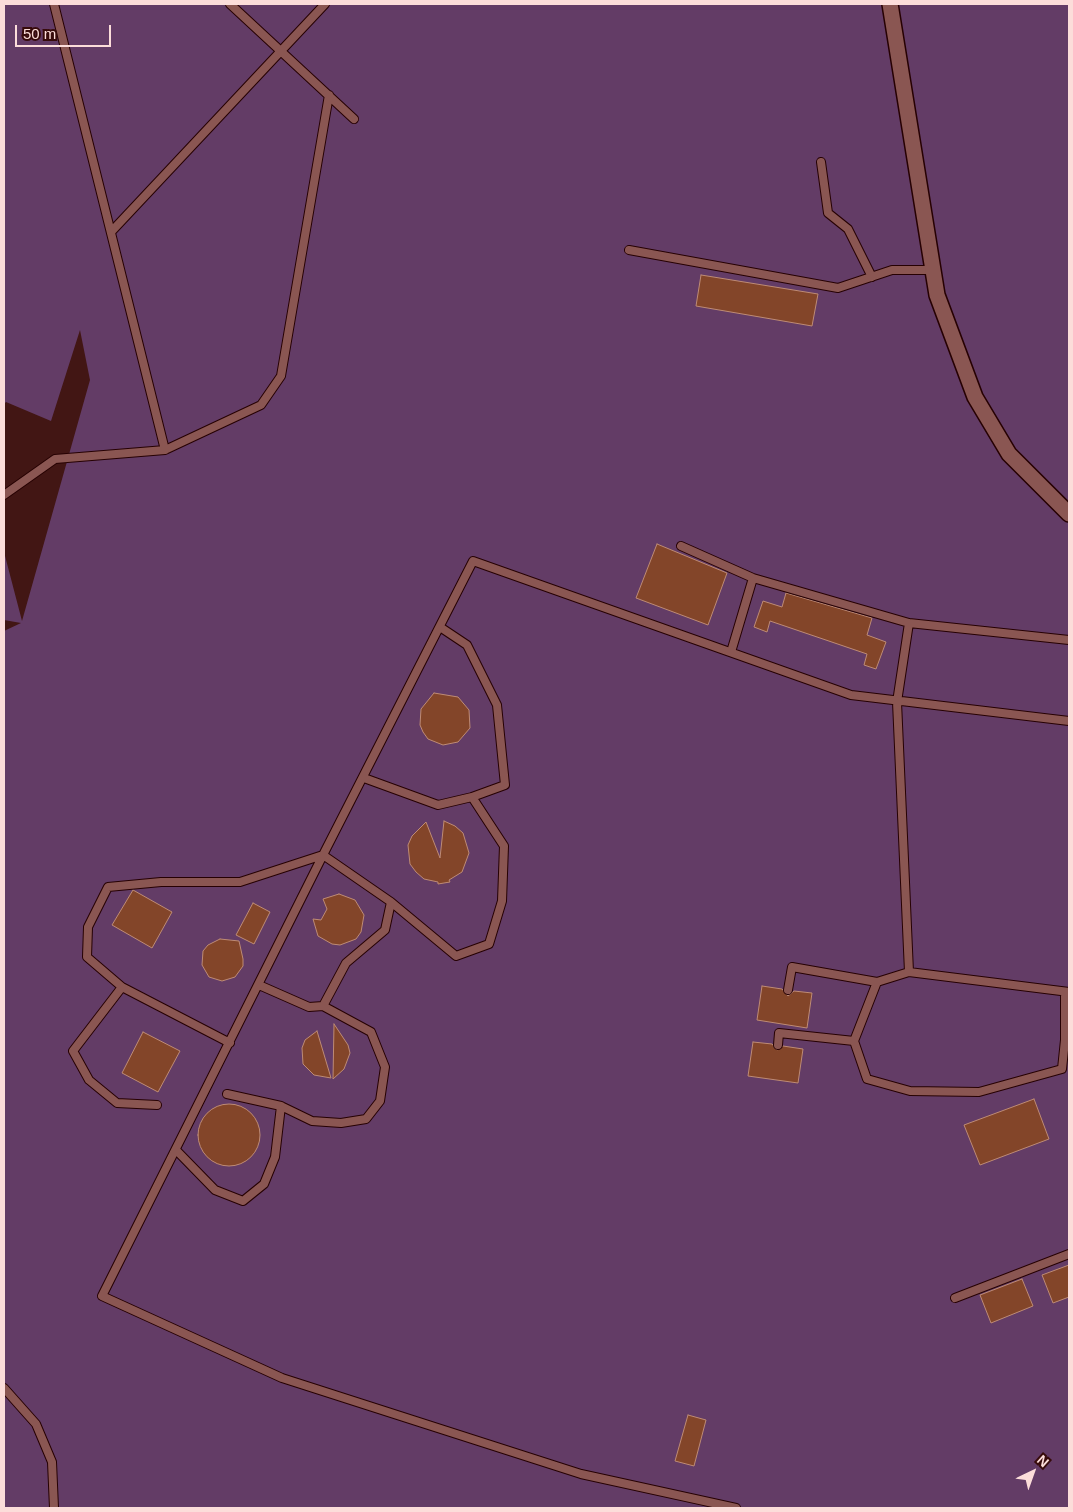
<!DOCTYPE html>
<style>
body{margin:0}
#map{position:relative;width:1073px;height:1512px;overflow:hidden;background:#421614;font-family:Arial,sans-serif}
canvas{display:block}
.frame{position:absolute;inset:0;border:5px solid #fcddda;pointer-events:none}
.north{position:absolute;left:1008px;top:1447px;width:50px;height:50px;-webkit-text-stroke:4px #370b0b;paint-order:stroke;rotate:42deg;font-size:14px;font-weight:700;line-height:20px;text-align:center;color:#fcddda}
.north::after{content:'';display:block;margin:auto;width:18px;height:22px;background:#fcddda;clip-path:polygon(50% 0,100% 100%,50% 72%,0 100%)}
.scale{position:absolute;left:15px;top:25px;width:96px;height:22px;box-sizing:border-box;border:2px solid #fcddda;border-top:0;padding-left:6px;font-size:15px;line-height:18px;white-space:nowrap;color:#fcddda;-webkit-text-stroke:4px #370b0b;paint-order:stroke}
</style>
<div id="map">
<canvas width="1073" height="1512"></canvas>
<div class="frame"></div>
<div class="north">N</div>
<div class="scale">50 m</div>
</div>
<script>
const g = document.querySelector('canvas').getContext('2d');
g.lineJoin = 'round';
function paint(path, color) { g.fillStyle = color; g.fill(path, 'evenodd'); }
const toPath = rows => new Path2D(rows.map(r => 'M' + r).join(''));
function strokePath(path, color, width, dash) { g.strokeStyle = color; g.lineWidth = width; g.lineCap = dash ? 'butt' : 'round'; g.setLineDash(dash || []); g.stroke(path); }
paint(toPath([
 [4,4,1069,4,1069,1508,4,1508,4,631,21,623,4,620,4,552,22,621,90,380,80,330,51,421,6,402,4,404]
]), '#633c66');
const building = toPath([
 [701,275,818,294,812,326,696,306,701,275],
 [657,544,727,573,708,625,636,598,657,544],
 [786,593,872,618,867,635,886,642,876,669,864,665,867,654,770,621,767,632,754,627,763,601,782,607,786,593],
 [434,693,458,697,469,710,470,728,458,742,443,745,428,739,423,732,420,725,421,709,434,693],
 [444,821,455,826,463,833,469,853,462,872,449,880,450,882,438,884,438,882,424,879,416,872,410,864,408,845,412,836,426,822,440,858,444,821],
 [133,890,172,912,152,948,112,925,133,890],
 [339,894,355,900,364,915,361,932,356,939,340,945,332,944,318,936,313,919,321,920,327,909,323,899,339,894],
 [253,903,270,912,254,944,236,935,253,903],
 [220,939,239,941,243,959,243,966,235,977,222,981,209,977,202,965,203,951,208,945,220,939],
 [762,986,782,989,788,996,794,991,812,993,807,1028,757,1020,762,986],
 [334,1024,348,1045,350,1053,344,1069,333,1079,334,1024],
 [317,1031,331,1078,314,1075,303,1064,302,1048,305,1040,317,1031],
 [143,1032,180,1051,158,1092,122,1073,143,1032],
 [753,1042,772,1044,777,1050,783,1046,803,1049,798,1083,748,1076,753,1042],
 [1034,1099,1049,1139,980,1165,964,1125,1034,1099],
 '198 1135a31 31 0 1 1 62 0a31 31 0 1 1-62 0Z',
 [1069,1265,1069,1297,1053,1303,1042,1275,1069,1265],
 [1022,1279,1033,1306,991,1323,980,1295,1022,1279],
 [688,1415,706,1420,694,1466,675,1461,688,1415]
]);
paint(building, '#834529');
strokePath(building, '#be8b75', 1);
const service = toPath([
 [54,4,165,450],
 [230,4,354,119],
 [821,162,828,213,848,229,872,277],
 [111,232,325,4],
 [629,250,838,288,892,270,933,270],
 [4,495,55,459,165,450,261,405,281,376,329,95],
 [681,546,753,578,909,623,1069,640],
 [909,623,897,702,909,972,1069,992],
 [731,652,753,578],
 [364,778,438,805,472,797],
 [909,972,877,982,854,1041,867,1079,910,1091,979,1092,1062,1069,1065,1040,1065,992],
 [259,985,309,1007,323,1006],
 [122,987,73,1051,89,1080,117,1103,157,1105],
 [788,990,792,967,877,982],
 [230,1043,122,987,87,957,88,927,108,887,161,882,240,882,323,855,391,902],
 [778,1045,779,1033,854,1041],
 [227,1094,281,1106],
 [176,1150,215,1190,243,1201,264,1184,275,1157,281,1106,312,1121,341,1123,366,1119,380,1101,385,1067,371,1032,323,1006,346,963,385,930,391,902,456,956,489,944,502,901,504,846,472,797,505,785,497,705,467,645,440,627],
 [955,1298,1069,1254],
 [4,1388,36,1424,52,1462,54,1508],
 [736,1508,581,1474,282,1378,102,1296,323,855,473,561,851,695,1069,721]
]);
const minor = toPath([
 [890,4,937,295,975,397,1009,454,1069,514]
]);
strokePath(service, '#260002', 10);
strokePath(minor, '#260002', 18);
strokePath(service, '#8a5652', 8);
strokePath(minor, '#8a5652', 15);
</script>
